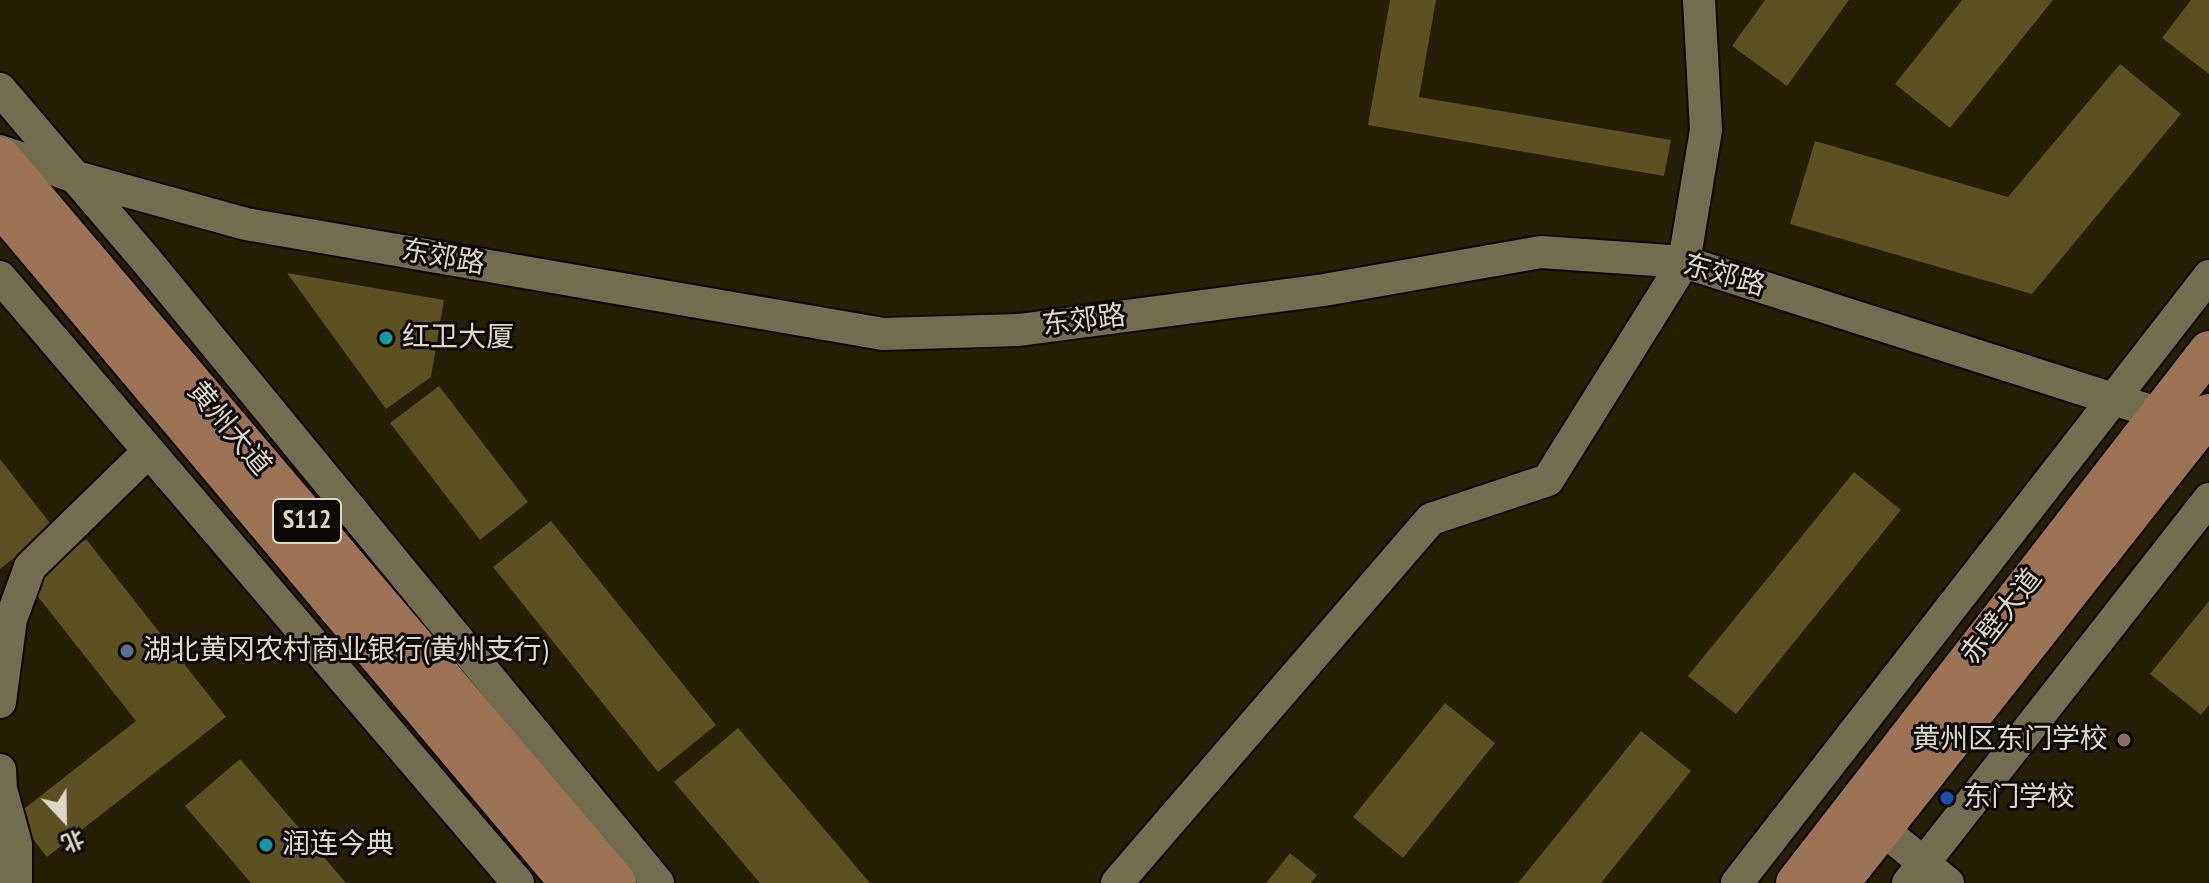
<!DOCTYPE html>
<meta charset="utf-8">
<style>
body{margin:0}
#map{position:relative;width:2209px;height:883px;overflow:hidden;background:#251f03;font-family:"PT Sans Narrow","Noto Sans SC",sans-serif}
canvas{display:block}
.north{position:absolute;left:24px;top:779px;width:80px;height:80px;-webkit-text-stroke:6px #0c0902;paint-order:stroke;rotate:158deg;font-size:22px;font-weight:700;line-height:32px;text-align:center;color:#dcd9c9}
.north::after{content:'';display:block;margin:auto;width:28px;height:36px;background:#dcd9c9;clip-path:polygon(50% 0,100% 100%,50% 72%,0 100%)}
</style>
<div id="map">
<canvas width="2209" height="883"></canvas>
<div class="north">北</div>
</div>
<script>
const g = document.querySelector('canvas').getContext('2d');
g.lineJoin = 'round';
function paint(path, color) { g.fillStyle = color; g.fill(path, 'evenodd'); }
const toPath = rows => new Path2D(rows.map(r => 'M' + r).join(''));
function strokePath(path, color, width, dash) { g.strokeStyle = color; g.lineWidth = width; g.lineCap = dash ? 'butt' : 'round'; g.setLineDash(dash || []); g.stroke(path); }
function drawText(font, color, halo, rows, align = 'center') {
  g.font = font + ' "PT Sans Narrow","Noto Sans SC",sans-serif'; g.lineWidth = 6; g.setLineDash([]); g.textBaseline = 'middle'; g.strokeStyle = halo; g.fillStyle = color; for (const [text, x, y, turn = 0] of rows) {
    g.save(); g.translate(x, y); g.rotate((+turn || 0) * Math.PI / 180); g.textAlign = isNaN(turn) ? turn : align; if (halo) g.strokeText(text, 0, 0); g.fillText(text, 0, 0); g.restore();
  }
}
paint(toPath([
 [1390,0,1436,0,1419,97,1671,140,1664,176,1368,125],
 [1765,0,1849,0,1787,86,1732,46],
 [1962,0,2053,0,1950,128,1895,84],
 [2191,0,2209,0,2209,74,2162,38],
 [2120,64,2181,114,2032,294,1790,224,1815,141,2008,197],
 [287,273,444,300,431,377,386,409],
 [439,386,528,502,480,540,390,423],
 [0,459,53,527,0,569],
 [1854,472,1901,510,1736,714,1688,676],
 [551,521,716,725,658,772,493,567],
 [86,539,226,717,47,857,15,816,136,721,28,584],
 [2209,601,2209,705,2201,715,2150,674],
 [1445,703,1495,743,1403,858,1353,817],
 [738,728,870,883,760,883,674,782],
 [1641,731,1691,771,1601,883,1518,883],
 [240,759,346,883,251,883,185,806],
 [1290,853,1317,875,1311,883,1266,883]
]), '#5b5121');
const minor = toPath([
 [0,89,146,260,658,883],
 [0,151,72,176,246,224,883,334,1019,330,1324,290,1541,252,1684,262,2160,414],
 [0,277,518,883],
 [0,702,11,619,30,567,149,451],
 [0,770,1,789,16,844,16,883],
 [1881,828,1948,883],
 [1117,883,1431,519,1548,480,1684,262,1706,130,1699,0],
 [1737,883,2209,276],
 [1908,883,2209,499]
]);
const major = toPath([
 [0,157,616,883],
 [0,205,570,883],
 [1796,883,2209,351],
 [1839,883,2209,414]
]);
strokePath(minor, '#0e0900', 36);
strokePath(major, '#0e0900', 44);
strokePath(minor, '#736d4f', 32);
strokePath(major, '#9c7454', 40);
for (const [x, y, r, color] of [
 [386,338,8,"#0f9aa8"],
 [127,651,8,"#5c6f8a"],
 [2124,740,8,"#8d6e63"],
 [1947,798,8,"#1a4fb4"],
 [266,845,8,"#0f9aa8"]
]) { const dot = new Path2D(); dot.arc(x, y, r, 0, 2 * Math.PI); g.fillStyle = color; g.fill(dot); strokePath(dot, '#0c0902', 3); }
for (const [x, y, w] of [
 [307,521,68]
]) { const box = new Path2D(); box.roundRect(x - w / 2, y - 22, w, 44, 6); g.fillStyle = '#0c0902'; g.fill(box); strokePath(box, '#dcd9c9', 2); }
drawText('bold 26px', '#dcd9c9', null, [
 ["S112",307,521]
]);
drawText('28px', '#dcd9c9', '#0c0902', [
 ["东郊路",443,258,10],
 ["东郊路",1724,276,16],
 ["东郊路",1084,321,-7],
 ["黄州大道",229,429,50],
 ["赤壁大道",2002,617,-52]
]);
drawText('28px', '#dcd9c9', '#0c0902', [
 ["红卫大厦",402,338],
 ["湖北黄冈农村商业银行(黄州支行)",143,651],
 ["黄州区东门学校",2108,740,"right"],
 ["东门学校",1963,798],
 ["润连今典",282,845]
], 'left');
</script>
